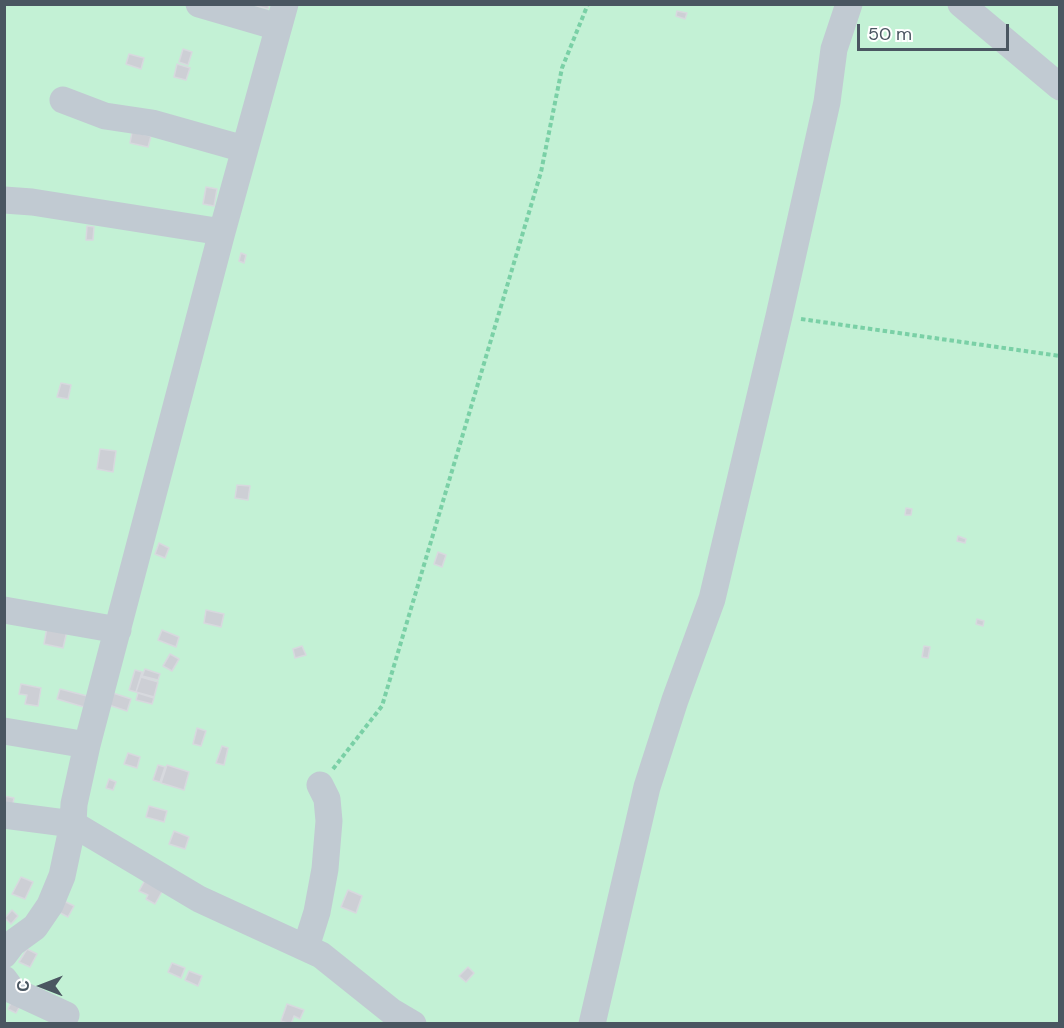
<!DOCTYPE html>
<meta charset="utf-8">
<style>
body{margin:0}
#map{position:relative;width:1064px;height:1028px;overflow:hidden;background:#f5f3f3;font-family:"DM Sans",sans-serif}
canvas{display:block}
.frame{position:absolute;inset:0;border:6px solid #4a5661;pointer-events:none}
.north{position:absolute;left:12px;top:956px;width:60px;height:60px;-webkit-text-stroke:4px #fff;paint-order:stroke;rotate:270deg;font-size:16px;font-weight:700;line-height:24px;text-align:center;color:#4a5661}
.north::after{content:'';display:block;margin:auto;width:21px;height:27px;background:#4a5661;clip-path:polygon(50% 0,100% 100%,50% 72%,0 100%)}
.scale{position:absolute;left:857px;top:24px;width:152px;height:27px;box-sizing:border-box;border:3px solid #4a5661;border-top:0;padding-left:8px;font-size:18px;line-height:21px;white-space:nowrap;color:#4a5661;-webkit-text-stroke:4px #fff;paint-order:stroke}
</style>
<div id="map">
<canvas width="1064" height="1028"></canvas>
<div class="frame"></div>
<div class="north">С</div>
<div class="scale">50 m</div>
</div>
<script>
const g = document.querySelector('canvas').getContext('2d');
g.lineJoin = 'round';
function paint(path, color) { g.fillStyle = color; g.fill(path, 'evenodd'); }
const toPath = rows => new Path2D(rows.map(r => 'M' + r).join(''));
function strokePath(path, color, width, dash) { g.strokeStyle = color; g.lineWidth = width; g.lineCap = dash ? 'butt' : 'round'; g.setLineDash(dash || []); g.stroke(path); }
paint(toPath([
 [5,5,1059,5,1059,1023,5,1024]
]), '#c3f1d5');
const building = toPath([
 [257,4,269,4,268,9,256,6,257,4],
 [677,11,687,13,685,19,676,16,677,11],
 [183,49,192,52,188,65,179,62,183,49],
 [129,54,144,58,141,69,126,64,129,54],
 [177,64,190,68,186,80,174,77,177,64],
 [132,132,151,136,148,147,130,143,132,132],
 [206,187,217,189,214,206,203,204,206,187],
 [87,226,94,227,93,240,86,240,87,226],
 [241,253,246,255,244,263,239,261,241,253],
 [61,383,71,385,68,399,57,397,61,383],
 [100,449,116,451,113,472,97,469,100,449],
 [237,485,250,486,248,500,235,498,237,485],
 [906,508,912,509,911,515,905,515,906,508],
 [958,536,966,539,965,543,957,541,958,536],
 [159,543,169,548,165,558,155,554,159,543],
 [438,552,446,555,442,567,434,564,438,552],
 [206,610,224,614,221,627,204,623,206,610],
 [977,619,984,621,983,626,976,624,977,619],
 [47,627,67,631,63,648,44,644,47,627],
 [162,630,179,637,176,647,158,640,162,630],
 [302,646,306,655,295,658,293,649,302,646],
 [924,646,930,647,928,658,922,657,924,646],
 [170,654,179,659,172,671,163,666,170,654],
 [145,669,160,674,158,680,142,676,145,669],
 [135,670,142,672,136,692,129,690,135,670],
 [141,677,158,682,154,697,136,692,141,677],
 [21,684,41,688,38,706,25,704,27,695,19,694,21,684],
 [60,689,87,696,84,707,57,699,60,689],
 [113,693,131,699,127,711,109,705,113,693],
 [138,693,154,698,152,704,136,700,138,693],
 [197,728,206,731,201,746,193,744,197,728],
 [222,746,228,748,224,765,216,763,222,746],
 [128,753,140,757,137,768,124,764,128,753],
 [158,765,165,767,160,782,153,780,158,765],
 [167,765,189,772,184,790,161,783,167,765],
 [109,779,116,782,113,790,106,788,109,779],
 [4,796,14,798,12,808,4,806,4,796],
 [149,806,167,811,164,822,146,817,149,806],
 [174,831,189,837,185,849,169,844,174,831],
 [21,877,33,882,25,899,12,894,21,877],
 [145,880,163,890,155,904,146,899,148,895,139,891,145,880],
 [348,890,362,896,356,913,341,907,348,890],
 [60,899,74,906,68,917,55,910,60,899],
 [12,910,18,916,11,924,5,918,12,910],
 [27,949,37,954,30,967,19,962,27,949],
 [172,963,185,968,181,978,168,972,172,963],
 [468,967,474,973,466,982,459,976,468,967],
 [189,971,202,976,198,986,185,980,189,971],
 [15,995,24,999,16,1013,8,1009,15,995],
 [287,1004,304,1010,300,1019,294,1016,291,1024,281,1021,287,1004]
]);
paint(building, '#cdcfd5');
strokePath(building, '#d7d9de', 1.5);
strokePath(toPath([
 [801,319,1060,356],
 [333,769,382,706,541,172,562,68,588,4]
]), '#7ad0a6', 4, [4.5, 3]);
strokePath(toPath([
 [199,4,278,27],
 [285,4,222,232,87,745,74,804,73,824,199,899,321,955,391,1011,413,1024],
 [961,4,1060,87],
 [63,100,105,116,152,123,244,149],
 [4,200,32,202,222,232],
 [4,610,118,630],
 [4,731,87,745],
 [4,815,73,824,62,876,50,905,35,927,13,943,4,955],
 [306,947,317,912,325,869,329,821,327,799,320,785],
 [4,979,12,990,66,1015],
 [592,1024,647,787,675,700,712,599,779,316,827,102,834,49,849,4]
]), '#c1cad2', 27);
</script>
